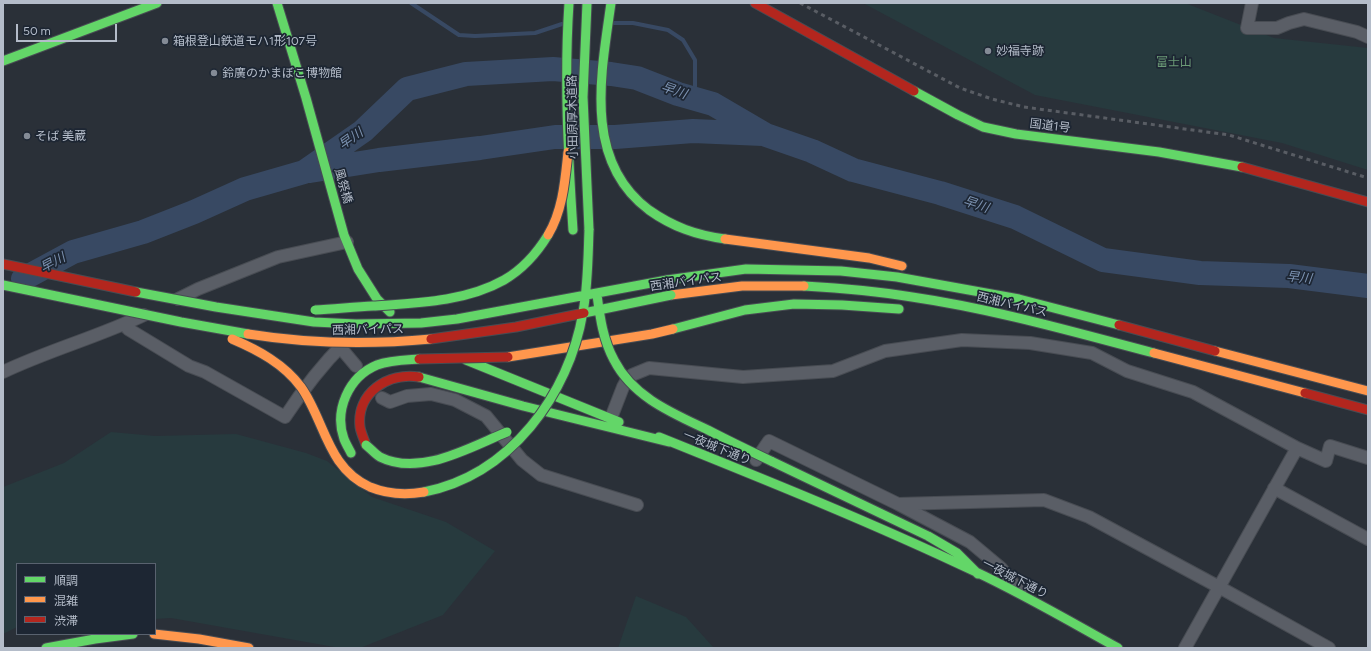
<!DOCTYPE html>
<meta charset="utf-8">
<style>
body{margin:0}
#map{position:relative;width:1371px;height:651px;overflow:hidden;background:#2a3038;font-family:Figtree,"Noto Sans JP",sans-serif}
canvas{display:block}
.frame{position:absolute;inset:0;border:4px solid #b4bcc9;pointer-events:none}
.legend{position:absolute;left:16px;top:563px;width:140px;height:72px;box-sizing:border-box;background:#1d2633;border:1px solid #59626f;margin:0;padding:5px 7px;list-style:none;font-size:12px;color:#b4bcc9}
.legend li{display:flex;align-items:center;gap:8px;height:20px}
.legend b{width:20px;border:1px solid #59626f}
.scale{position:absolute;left:16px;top:24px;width:101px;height:18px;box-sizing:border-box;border:2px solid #b4bcc9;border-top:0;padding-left:5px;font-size:12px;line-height:14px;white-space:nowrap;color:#b4bcc9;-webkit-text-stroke:3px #1d2633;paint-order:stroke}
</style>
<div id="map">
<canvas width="1371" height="651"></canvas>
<div class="frame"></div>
<ul class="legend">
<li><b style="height:5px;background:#63d668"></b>順調</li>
<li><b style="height:5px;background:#ff974d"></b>混雑</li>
<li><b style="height:5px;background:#b3261e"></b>渋滞</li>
</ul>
<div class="scale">50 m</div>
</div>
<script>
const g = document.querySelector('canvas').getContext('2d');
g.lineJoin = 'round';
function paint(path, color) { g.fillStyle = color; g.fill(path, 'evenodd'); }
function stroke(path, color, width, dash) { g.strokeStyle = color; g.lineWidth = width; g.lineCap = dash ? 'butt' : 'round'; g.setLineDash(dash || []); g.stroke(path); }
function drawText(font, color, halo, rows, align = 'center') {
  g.font = font + ' Figtree,"Noto Sans JP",sans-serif'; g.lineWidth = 3.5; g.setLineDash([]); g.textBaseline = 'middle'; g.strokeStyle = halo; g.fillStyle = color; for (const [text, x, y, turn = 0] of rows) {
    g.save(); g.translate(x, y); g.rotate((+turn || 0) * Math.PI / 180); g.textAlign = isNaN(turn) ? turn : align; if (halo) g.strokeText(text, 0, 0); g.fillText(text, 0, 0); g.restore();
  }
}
paint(new Path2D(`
 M863,3H1185L1274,38L1368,48V170L1282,143L1035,95Z
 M111,432L155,436L236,434L306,453L327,461L372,497L446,522L495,551L443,615L360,648H340L171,618L155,619V564H17V627L3,634V487L64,463Z
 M636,596L686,617L714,648H618Z`), '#273a3e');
stroke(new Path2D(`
 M411,3L459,35L475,36L535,33L562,24
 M614,23H633L668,30L683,40L695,60V99`), '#384963', 4);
stroke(new Path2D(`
 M310,171L379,160L480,148L555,137H615L693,131L763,134
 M23,279L73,252L143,232L194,212L245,189L304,172L363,131L407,89L466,74L553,69L611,74L637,78L678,94L713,104L766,135L812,151L853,170L940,193L1015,217L1103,260L1200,273L1289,276L1368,286`), '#384963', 24);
const street = new Path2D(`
 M1252,3L1247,28H1277L1289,23L1304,19L1357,32L1368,37
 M178,299L198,289L278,257L347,242
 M127,323L128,329L189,366L205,372L285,417C302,391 322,365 344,343
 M340,347L356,366
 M3,372C49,350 98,337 144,315
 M382,398L390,402L407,396L431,394L455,400L486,416L522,460L541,475L637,505
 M611,418L623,387L628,378L632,375L649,368L743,377L833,371L885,351L962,340L1030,343L1092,353L1127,371L1193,392L1297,448L1185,648
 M1297,448L1326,461L1330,446L1368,458
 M756,460L769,441L898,504L970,542L1001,568L1020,592
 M1274,488L1368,539
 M898,504L1044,500L1089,517L1219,587L1329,648`);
const fast = new Path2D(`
 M277,3L306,98L344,235L358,269L377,299L390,312
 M569,3C564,79 568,154 573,230
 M587,3L583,97L589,230
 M611,3C601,74 583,161 649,210C673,227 696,235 725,239
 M3,61L157,3
 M914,91L958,115L983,127L1016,134L1159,152L1242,167
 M667,280L746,269L841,271L897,277L1019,299L1119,325
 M804,286C840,288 876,291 912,297C994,309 1074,332 1154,353
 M673,329L745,310L794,304L842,305L899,309
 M466,360L619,422
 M419,377L523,406L669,442
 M659,437C766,480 873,523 976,572C1025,595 1071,622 1118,648
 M351,453C349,449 346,444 344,439C334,411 348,377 377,365C390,360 405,360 419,359
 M771,461L928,536L957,553L978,574
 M46,648L95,639L133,634`);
const slow = new Path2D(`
 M725,239L869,258L902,266
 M671,295L742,286H804
 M1215,351L1368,391
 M1154,353L1305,393
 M508,357L652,334L673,329
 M154,634L199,639L249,648`);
const jam = new Path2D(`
 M755,3L914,91
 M1242,167L1368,202
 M1119,325L1215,351
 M1305,393L1368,410
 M366,445C364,439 361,433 360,427C356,393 388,372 419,377`);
stroke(street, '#484c53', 14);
stroke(fast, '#484c53', 11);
stroke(slow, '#484c53', 11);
stroke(jam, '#484c53', 11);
stroke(street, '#5a5e66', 12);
stroke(fast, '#63d668', 9);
stroke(slow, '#ff974d', 9);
stroke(jam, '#b3261e', 9);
stroke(new Path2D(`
 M800,3L960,88L992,99L1024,107L1229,135L1368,178`), '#595d64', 3, [4, 4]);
const fastBridge = new Path2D(`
 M3,285L181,322L248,334
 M136,292L216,307L314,322L356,324L421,323L457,319L667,280
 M597,295C600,317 603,340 614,360C633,397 672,413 708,430C729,441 750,451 771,461
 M315,310C334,309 354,307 373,306C416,303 465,302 504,280C523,269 537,253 548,235
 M584,313L671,295
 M366,445C371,449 375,454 380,457C420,477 470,447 507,432
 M424,492C510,475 569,395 583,312C588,285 588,257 589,230`);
const slowBridge = new Path2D(`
 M548,235C563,210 565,180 568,152
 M248,334C310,344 368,345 431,339
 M232,339C258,350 284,364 301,387C325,421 327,468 370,487C387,494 406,495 424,492`);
const jamBridge = new Path2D(`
 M3,264L136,292
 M431,339L516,327L584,313
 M419,359L508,357`);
stroke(fastBridge, '#474c53', 11, []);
stroke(slowBridge, '#474c53', 11, []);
stroke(jamBridge, '#474c53', 11, []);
stroke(fastBridge, '#63d668', 9);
stroke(slowBridge, '#ff974d', 9);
stroke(jamBridge, '#b3261e', 9);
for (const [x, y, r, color] of [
 [165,41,4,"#848b96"],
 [988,51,4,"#848b96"],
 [214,73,4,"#848b96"],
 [27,136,4,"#848b96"]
]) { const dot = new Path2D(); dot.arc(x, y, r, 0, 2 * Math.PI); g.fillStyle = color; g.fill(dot); stroke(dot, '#1d2633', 1.5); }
drawText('12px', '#b4bcc9', '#1d2633', [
 ["箱根登山鉄道モハ1形107号",173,41],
 ["妙福寺跡",996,51],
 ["鈴廣のかまぼこ博物館",222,73],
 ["そば 美蔵",35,136]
], 'left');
drawText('12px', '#6b9a76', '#1d2633', [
 ["富士山",1174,62]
]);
drawText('12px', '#b4bcc9', '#1d2633', [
 ["小田原厚木道路",573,117,-91],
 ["国道1号",1050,126,7],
 ["風祭橋",343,186,74],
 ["西湘バイパス",686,282,-8],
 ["西湘バイパス",1012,305,13],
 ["西湘バイパス",368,330,-1],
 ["一夜城下通り",717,448,22],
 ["一夜城下通り",1015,579,27]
]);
drawText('italic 13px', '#7c92b1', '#1d2633', [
 ["早川",674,91,19],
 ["早川",351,139,-35],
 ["早川",976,205,18],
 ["早川",53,263,-28],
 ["早川",1299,278,6]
]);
</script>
